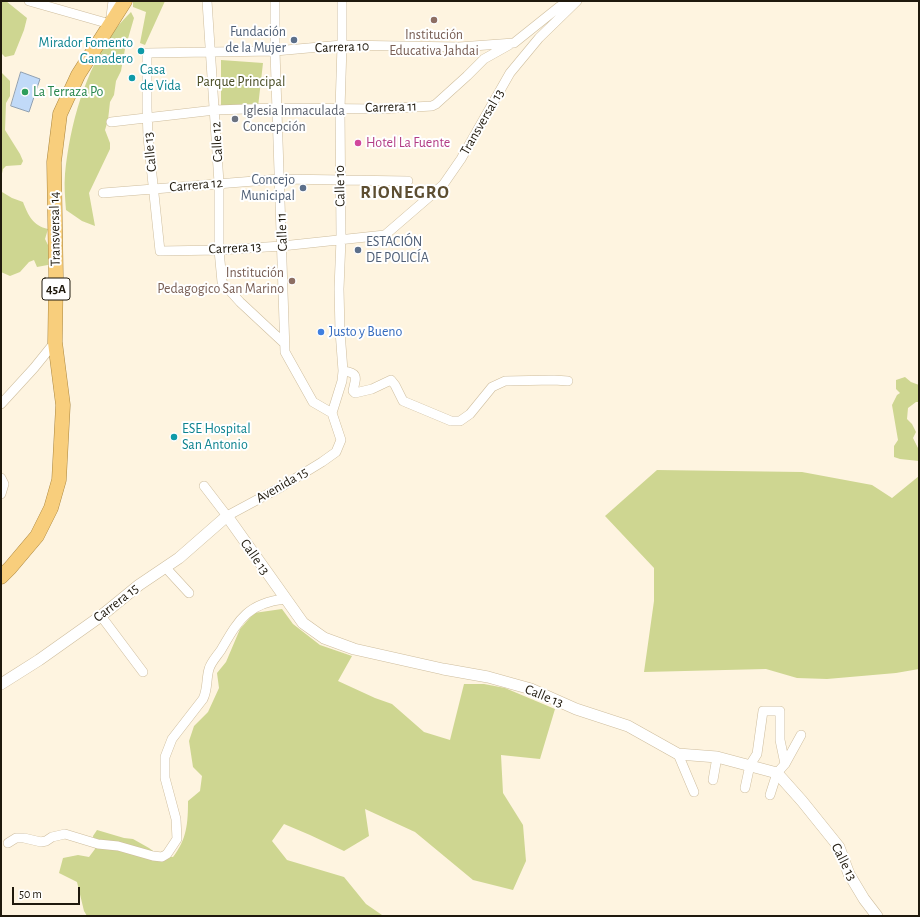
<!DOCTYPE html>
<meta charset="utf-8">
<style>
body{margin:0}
#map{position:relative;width:920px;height:917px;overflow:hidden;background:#fef4e0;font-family:"Alegreya Sans",sans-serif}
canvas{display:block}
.frame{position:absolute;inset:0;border:2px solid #1f190d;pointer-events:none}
.scale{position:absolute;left:12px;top:887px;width:68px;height:18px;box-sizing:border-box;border:2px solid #1f190d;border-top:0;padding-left:5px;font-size:12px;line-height:14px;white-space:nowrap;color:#1f190d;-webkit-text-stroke:3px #fff;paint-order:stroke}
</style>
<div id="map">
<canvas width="920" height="917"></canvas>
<div class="frame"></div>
<div class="scale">50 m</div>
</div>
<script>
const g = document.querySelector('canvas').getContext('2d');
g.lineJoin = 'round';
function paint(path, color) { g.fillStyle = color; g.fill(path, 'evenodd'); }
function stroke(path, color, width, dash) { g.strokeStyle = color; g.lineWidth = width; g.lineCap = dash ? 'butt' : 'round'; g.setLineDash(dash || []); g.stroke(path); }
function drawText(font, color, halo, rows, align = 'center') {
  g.font = font + ' "Alegreya Sans",sans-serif'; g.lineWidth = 4; g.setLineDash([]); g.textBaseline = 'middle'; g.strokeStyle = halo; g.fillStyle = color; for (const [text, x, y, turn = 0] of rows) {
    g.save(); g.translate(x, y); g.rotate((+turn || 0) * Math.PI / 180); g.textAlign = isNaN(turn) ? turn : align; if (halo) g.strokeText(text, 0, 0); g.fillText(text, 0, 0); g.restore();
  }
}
paint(new Path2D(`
 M1,1H6L27,18L24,30L14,55L5,57L1,53Z
 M133,1H165L145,45L140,43L146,12L133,7Z
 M131,12L134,18L125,49L121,71L116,81L114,95L110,102L108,120L105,130L110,143V149L89,193L95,226L82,221L66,210C65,198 64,186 65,174C70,124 85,71 114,31C119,24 125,18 131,12Z
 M221,60L263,63L258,107L221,111Z
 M1,72L10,81V96L6,103L5,130L20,154L23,161L21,165L6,166L3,169L1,178Z
 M1,187L2,192L12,198L23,202C28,215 33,226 48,229L45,239L51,251L53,264L37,267L34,260L29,262L20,272L10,276L1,272Z
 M905,377L911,382L919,385V402H916L908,408L907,419L912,424L916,432L913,438L919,450V461L900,459L894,457V446L898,440L892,405L897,395L900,393L896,389V380Z
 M657,470L802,472L872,485L892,498L919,476V669L896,673L827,679L797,678L766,669L644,672L654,601V568L605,516Z
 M282,609L293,624L320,645L352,656L338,681L375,698L392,704L424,732L450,740L464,684H484L505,688L555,709L540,759L501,755L503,793L523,825L526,861L513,890L473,880L415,832L365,809L369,836L344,851L310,835L284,824L272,841L287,860L344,877L366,904L382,915L380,916H87L84,911L77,882L59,873L63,858L78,855L89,857L95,849L93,836L97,830L124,838L133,839L149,848L160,856L173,857C187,839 188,823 188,801L200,791L202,776L193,767L189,741L194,726L208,712L219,688L217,673L226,662L240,629L254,613Z`), '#ced691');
const water = new Path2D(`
 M21,72L40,79L29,112L11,106Z`);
paint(water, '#c1daf8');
stroke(water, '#90a0b2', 1);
const minor = new Path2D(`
 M29,1L110,24L113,1
 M207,1L219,183V250L222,282L240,302L284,343
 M275,1V51L285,352L313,402L332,413
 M570,1L559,7L514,43L459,47L342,45L275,51L147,53V108L148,137L160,251L219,250L282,246L385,235L443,185L461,159L510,73L539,38L577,1
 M111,122L215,110L277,108L380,109L432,106L436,104L467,76L484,59L509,45
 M103,193L280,179L408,181
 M343,371C359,373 356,377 353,391L355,393L372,389L391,380L395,385L403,401L451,421H460L470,414L492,387L505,381L554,380L568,381
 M1,404L34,368L55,342
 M332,413L342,381L343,371L340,331L339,289L341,239L340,109L342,45V1
 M1,478L4,484L1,494
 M204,486L227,516L281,487L322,462L336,452L341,440L332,413
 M166,568L189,593
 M101,616L143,672
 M678,754L694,792
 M713,780L717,757
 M745,788L750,765L757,754L763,711H780V740L785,764
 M770,795L777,773L785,764L801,735
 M8,843L16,838H24L41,842L46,841L52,837L65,834L98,844L118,846L153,856L162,857L167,854L177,839L176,819L165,778V757L172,739L203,699C208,689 206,679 209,669C211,662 217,656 221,650C238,621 247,603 285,599`);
const tertiary = new Path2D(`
 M1,684L39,660L101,616L139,585L179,558L227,516L303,623L324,638L354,649L443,669L488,677L531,689L576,709L628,726L678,754L717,757L777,773L802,801L839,847L849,874L864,899L877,916`);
const trunk = new Path2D(`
 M1,577L10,568L37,536L51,508L59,480L63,405L55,342L56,276L54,162L60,114L78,75L125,1`);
stroke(minor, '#cebd9d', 10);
stroke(tertiary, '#cebd9d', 12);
stroke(trunk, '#ab8740', 15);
stroke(minor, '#fff', 9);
stroke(tertiary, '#fff', 11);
stroke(trunk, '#f8ce7c', 14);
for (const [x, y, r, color] of [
 [434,20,4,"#8d6e63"],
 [294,40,4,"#5c6f8a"],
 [141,51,4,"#0f9aa8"],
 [132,78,4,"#0f9aa8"],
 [25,92,4,"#2e9e5b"],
 [235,119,4,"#6b7280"],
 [358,143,4,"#d1479c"],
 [303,188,4,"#5c6f8a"],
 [358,250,4,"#5c6f8a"],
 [292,281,4,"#8d6e63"],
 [321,332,4,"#3f7fe0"],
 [174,437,4,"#0f9aa8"]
]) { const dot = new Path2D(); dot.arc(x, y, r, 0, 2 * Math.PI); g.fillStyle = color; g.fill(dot); stroke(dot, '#fff', 1.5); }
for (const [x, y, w] of [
 [56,289,28]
]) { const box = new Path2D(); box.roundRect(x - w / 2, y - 11, w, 22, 3); g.fillStyle = '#fff'; g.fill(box); stroke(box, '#1f190d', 1); }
drawText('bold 13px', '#1f190d', null, [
 ["45A",56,289]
]);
drawText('14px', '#4e5e75', '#fff', [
 ["Fundación",286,32],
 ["de la Mujer",286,48],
 ["Concejo",295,180],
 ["Municipal",295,196],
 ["ESTACIÓN",366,242,"left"],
 ["DE POLICÍA",366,258,"left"]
], 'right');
drawText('14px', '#785e54', '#fff', [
 ["Institución",434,35],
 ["Educativa Jahdai",434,51],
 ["Institución",284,273,"right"],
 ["Pedagogico San Marino",284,289,"right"]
]);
drawText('14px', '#0d838f', '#fff', [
 ["Mirador Fomento",133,43,"right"],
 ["Ganadero",133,59,"right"],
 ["Casa",140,70],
 ["de Vida",140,86],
 ["ESE Hospital",182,429],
 ["San Antonio",182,445]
], 'left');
drawText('14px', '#1f190d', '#fff', [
 ["Carrera 10",342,47,-2],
 ["Carrera 11",391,107,-2],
 ["Transversal 13",482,122,-60],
 ["Calle 12",217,142,-93],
 ["Calle 13",150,152,-96],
 ["Carrera 12",196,185,-5],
 ["Calle 10",340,186,-91],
 ["Transversal 14",55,229,-91],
 ["Calle 11",282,232,-92],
 ["Carrera 13",235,248,-3],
 ["Avenida 15",282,485,-30],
 ["Calle 13",255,557,55],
 ["Carrera 15",116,603,-38],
 ["Calle 13",544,696,22],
 ["Calle 13",844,862,63]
]);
drawText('14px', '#484c23', '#fff', [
 ["Parque Principal",241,82]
]);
drawText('14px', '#27864d', '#fff', [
 ["La Terraza Po",33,92]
], 'left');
drawText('14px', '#5b616d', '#fff', [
 ["Iglesia Inmaculada",243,111],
 ["Concepción",243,127]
], 'left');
drawText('14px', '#b23c85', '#fff', [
 ["Hotel La Fuente",366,143]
], 'left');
drawText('14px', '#366cbe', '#fff', [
 ["Justo y Bueno",329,332]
], 'left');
g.letterSpacing = '1px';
drawText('bold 18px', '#5d4e31', '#fff', [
 ["RIONEGRO",405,193]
]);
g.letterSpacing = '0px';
</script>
